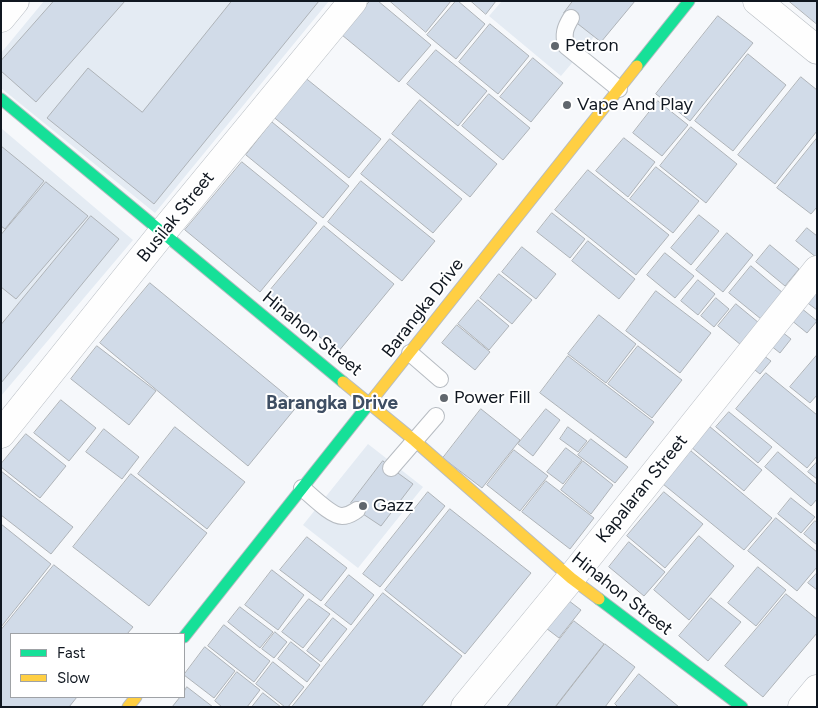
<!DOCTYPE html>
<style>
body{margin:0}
#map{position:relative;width:818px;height:708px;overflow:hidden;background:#f6f8fb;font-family:Figtree,sans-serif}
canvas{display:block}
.frame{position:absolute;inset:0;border:2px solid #101720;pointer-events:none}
.legend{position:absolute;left:10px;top:633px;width:175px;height:65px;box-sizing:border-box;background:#fff;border:1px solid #9fa2a6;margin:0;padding:6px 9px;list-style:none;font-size:15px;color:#101720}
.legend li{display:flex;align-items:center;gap:10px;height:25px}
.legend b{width:25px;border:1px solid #9fa2a6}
</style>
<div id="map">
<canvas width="818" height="708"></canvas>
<div class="frame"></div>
<ul class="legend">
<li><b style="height:6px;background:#16e098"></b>Fast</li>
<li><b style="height:6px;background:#ffcf43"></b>Slow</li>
</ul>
</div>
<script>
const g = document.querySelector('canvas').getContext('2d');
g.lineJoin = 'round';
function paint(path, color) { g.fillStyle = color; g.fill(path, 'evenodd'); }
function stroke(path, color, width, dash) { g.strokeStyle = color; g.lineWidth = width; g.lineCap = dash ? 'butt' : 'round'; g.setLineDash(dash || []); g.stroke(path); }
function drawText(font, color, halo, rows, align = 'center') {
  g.font = font + ' Figtree,sans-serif'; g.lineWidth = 4; g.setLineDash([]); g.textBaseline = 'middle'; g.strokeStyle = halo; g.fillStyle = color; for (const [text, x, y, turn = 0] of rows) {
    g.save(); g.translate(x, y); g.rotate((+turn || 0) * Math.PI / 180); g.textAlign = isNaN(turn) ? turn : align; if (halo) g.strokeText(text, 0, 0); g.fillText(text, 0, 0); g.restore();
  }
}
paint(new Path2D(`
 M44,1H329L155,213L1,88V53Z
 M502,1H624L561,76L489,16Z
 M1,128L133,240L1,396Z
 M368,444L423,487L358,568L303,525Z`), '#e4ebf3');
const building = new Path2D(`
 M54,1H125L36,102L1,71V61Z
 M232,1H319L154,204L47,118L88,68L142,112Z
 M370,1H378L431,45L399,82L342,35Z
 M390,1H451L426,32Z
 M456,1H458L485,24L456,59L427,35Z
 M471,1H496L486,14Z
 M573,1H635L601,42L564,13Z
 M789,1H817V24Z
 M718,16L753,43L690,121L656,94Z
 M490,24L529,56L498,94L459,62Z
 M436,50L487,91L458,126L407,84Z
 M748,54L786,85L733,151L695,121Z
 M533,58L563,83L531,122L500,97Z
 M303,76L381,139L349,178L271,115Z
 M801,77L817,90V131L775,184L738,155Z
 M489,94L530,128L503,160L462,126Z
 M420,100L497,164L470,197L392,134Z
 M658,101L688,125L662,156L633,133Z
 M272,122L349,186L323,218L246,155Z
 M691,127L737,164L706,203L660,166Z
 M624,138L655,162L628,197L596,171Z
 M817,138V207L811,214L777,188Z
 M390,139L462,199L433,233L361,174Z
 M1,146L44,181L5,229L1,226Z
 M242,162L317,223L260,292L185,230Z
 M656,167L699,201L673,233L630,199Z
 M588,170L669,235L636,275L555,210Z
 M361,181L435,241L402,281L328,222Z
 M46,182L88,216L16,299L1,287V235Z
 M552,213L585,239L570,258L537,232Z
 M699,215L719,231L691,265L671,248Z
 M91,216L119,239L1,383V325Z
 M324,226L394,284L338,352L267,294Z
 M807,228L817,236V258L796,241Z
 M727,233L753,255L723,292L696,270Z
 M588,241L635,279L619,299L572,261Z
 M770,245L799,269L785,286L756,262Z
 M522,247L556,274L536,299L502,272Z
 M665,253L694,276L675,298L647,275Z
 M751,266L783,293L761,319L729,293Z
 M499,274L532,300L512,324L480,298Z
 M817,279V310L801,298Z
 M698,280L715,294L698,315L681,301Z
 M150,283L298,405L248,466L100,343Z
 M656,291L711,333L680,373L626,331Z
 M716,298L729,309L714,327L701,316Z
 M478,300L509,326L489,350L458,324Z
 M795,303L817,321L807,333L785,315Z
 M736,304L759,323L741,345L718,326Z
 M599,315L636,344L606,383L568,354Z
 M457,325L490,352L475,370L442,343Z
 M777,328L791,339L780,353L765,341Z
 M97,346L156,391L129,425L71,379Z
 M638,346L682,380L652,418L608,384Z
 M756,350L771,361L760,374L746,363Z
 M817,355V395L810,403L790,387Z
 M568,356L654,422L626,458L540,393Z
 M766,373L817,415V456L807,468L736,409Z
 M61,400L96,428L69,461L34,433Z
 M481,409L520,440L482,488L443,458Z
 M546,409L560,420L533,456L518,444Z
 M729,412L772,447L758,463L716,427Z
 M709,426L762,470L744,491L691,447Z
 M175,427L245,482L207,529L138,474Z
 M568,427L587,441L578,452L560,439Z
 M104,429L139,457L122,479L86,452Z
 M26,434L66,466L40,498L1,467V464Z
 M591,439L628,467L615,483L578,455Z
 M566,448L582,460L563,484L547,472Z
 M514,450L548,476L520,511L487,485Z
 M691,451L772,518L744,550L663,484Z
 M778,452L817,485V499L811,506L765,467Z
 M383,461L391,468L413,484L381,526L357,510L351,503Z
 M583,461L613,485L591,514L561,490Z
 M817,462V479L808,472Z
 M1,471L73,527L51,554L1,515Z
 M131,474L207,533L149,606L73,547Z
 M546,481L594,518L570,549L522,512Z
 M428,492L445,506L380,587L363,574Z
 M664,492L703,524L665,568L627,536Z
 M791,498L815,517L801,533L778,514Z
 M450,509L531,573L465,654L385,590Z
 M776,518L817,552V567L797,591L748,551Z
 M815,521L817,522V545L804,534Z
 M1,524L51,564L1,627Z
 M699,536L734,566L689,620L654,590Z
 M307,537L347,568L321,601L280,570Z
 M629,542L665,572L644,596L609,567Z
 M54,565L133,627L127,634H11V697H77L69,707H1V630Z
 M758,567L786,590L756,626L728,603Z
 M272,570L304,595L278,630L245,605Z
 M817,573V590L808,583Z
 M349,575L374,595L351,625L325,605Z
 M383,593L462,656L421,707H292Z
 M560,594L581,610L559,638L538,622Z
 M786,594L817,619V633L763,697L725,666Z
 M711,598L741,622L708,661L679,636Z
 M309,599L330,614L303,648L282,632Z
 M240,607L273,632L260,648L228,622Z
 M333,618L347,629L321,662L307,651Z
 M574,621L604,644L555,707H507Z
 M224,625L270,661L254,682L208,646Z
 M275,632L287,642L274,658L262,649Z
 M291,642L320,665L307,682L278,659Z
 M605,644L635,667L605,707H556Z
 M205,647L235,671L214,698L184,675Z
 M273,662L304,687L288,707H285L256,684Z
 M237,672L260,690L247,707H222L215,701Z
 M639,674L679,707H618L615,704Z
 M187,687L213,707H172L180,697H184V692Z
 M263,693L281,707H252Z`);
paint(building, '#d1dbe8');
stroke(building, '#aeb3b8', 1);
const lane = new Path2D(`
 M571,18C565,28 563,34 566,46L619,89
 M410,353L440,379
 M391,468L436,416
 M302,488C311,495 331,516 342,516C349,516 352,513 357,510`);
const street = new Path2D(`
 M757,1L817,50
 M1,18L15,1
 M1,434L162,233L353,1
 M465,707L571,578L817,270
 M802,707L817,689`);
const fast = new Path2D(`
 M637,66L689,1
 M1,99L343,382
 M599,599L742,707
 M184,637L372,400`);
const slow = new Path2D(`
 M343,382L415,441L571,578L599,599
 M372,400L637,66
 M128,707L136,697`);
stroke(lane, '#b7bcc2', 18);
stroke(street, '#b7bcc2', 29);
stroke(fast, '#b7bcc2', 13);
stroke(slow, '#b7bcc2', 13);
stroke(lane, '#fefefe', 16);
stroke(street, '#fefefe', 28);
stroke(fast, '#16e098', 11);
stroke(slow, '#ffcf43', 11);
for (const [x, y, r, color] of [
 [555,46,5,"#60666d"],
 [567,105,5,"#60666d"],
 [444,398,5,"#60666d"],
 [363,506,5,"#60666d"]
]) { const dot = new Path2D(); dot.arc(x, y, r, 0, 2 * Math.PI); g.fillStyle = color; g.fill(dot); stroke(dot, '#fff', 2); }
drawText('18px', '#101720', '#fff', [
 ["Petron",565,46],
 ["Vape And Play",577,105],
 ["Power Fill",454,398],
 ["Gazz",373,506]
], 'left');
drawText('18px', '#101720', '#fff', [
 ["Busilak Street",176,217,-51],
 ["Barangka Drive",423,308,-52],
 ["Hinahon Street",312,334,39],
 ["Kapalaran Street",642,489,-51],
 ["Hinahon Street",622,594,38]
]);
drawText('bold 19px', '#3e4e63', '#fff', [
 ["Barangka Drive",332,403]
]);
</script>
